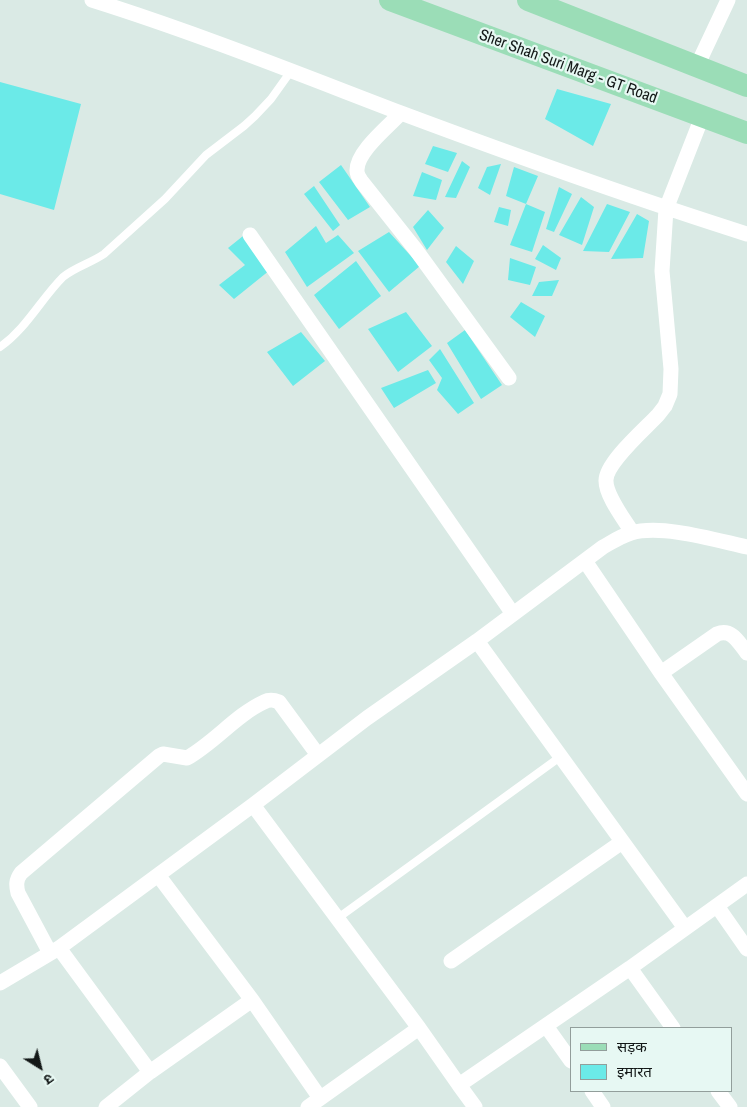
<!DOCTYPE html>
<meta charset="utf-8">
<style>
body{margin:0}
#map{position:relative;width:747px;height:1107px;overflow:hidden;background:#daeae5;font-family:"Archivo Narrow","Noto Sans Devanagari",sans-serif}
canvas{display:block}
.legend{position:absolute;left:570px;top:1027px;width:162px;height:65px;box-sizing:border-box;background:#e7f8f3;border:1px solid #929e9b;margin:0;padding:6px 9px;list-style:none;font-size:15px;color:#131817}
.legend li{display:flex;align-items:center;gap:10px;height:25px}
.legend b{width:25px;border:1px solid #929e9b}
.north{position:absolute;left:15px;top:1042px;width:50px;height:50px;-webkit-text-stroke:4px #e7f8f3;paint-order:stroke;rotate:144deg;font-size:14px;font-weight:700;line-height:20px;text-align:center;color:#131817}
.north::after{content:'';display:block;margin:auto;width:18px;height:22px;background:#131817;clip-path:polygon(50% 0,100% 100%,50% 72%,0 100%)}
</style>
<div id="map">
<canvas width="747" height="1107"></canvas>
<ul class="legend">
<li><b style="height:6px;background:#9bddb7"></b>सड़क</li>
<li><b style="height:14px;background:#6beae8"></b>इमारत</li>
</ul>
<div class="north">उ</div>
</div>
<script>
const g = document.querySelector('canvas').getContext('2d');
g.lineJoin = 'round';
function paint(path, color) { g.fillStyle = color; g.fill(path, 'evenodd'); }
function stroke(path, color, width, dash) { g.strokeStyle = color; g.lineWidth = width; g.lineCap = dash ? 'butt' : 'round'; g.setLineDash(dash || []); g.stroke(path); }
function drawText(font, color, halo, rows, align = 'center') {
  g.font = font + ' "Archivo Narrow",sans-serif'; g.lineWidth = 4.5; g.setLineDash([]); g.textBaseline = 'middle'; g.strokeStyle = halo; g.fillStyle = color; for (const [text, x, y, turn = 0] of rows) {
    g.save(); g.translate(x, y); g.rotate((+turn || 0) * Math.PI / 180); g.textAlign = isNaN(turn) ? turn : align; if (halo) g.strokeText(text, 0, 0); g.fillText(text, 0, 0); g.restore();
  }
}
paint(new Path2D(`
 M0,82L81,104L54,210L0,194Z
 M557,89L611,104L593,146L545,119Z
 M433,146L457,153L448,172L425,164Z
 M462,161L470,167L456,198L445,197Z
 M501,164L490,195L478,188L487,167Z
 M341,165L370,207L348,220L319,182Z
 M514,167L538,176L526,204L506,196Z
 M422,172L442,180L436,200L413,196Z
 M314,186L340,225L333,231L304,194Z
 M559,187L572,194L554,232L546,229Z
 M581,197L594,207L582,245L559,235Z
 M526,204L545,212L532,252L510,245Z
 M607,204L630,212L609,252L583,251Z
 M499,207L511,210L508,226L494,222Z
 M428,210L444,228L427,250L413,227Z
 M637,214L649,221L643,258L611,259Z
 M316,226L326,243L338,235L354,253L307,287L285,252Z
 M389,232L420,266L389,292L358,251Z
 M243,236L270,270L234,299L219,285L245,265L228,248Z
 M543,245L561,258L556,270L535,259Z
 M456,246L474,261L463,284L446,262Z
 M510,258L536,267L530,285L508,280Z
 M356,261L381,296L339,329L314,295Z
 M559,280L552,296H532L539,282Z
 M521,302L545,316L535,337L510,317Z
 M406,312L432,346L398,372L368,329Z
 M465,330L502,385L481,399L447,343Z
 M301,332L325,361L293,386L267,352Z
 M440,349L474,403L458,414L437,390L442,378L429,360Z
 M428,370L436,383L394,408L381,388Z`), '#6beae8');
stroke(new Path2D(`
 M0,347C26,329 41,299 63,277C75,267 91,263 104,254L165,199L206,155L244,126L255,116L271,99L291,71
 M338,918L560,757`), '#fff', 8);
stroke(new Path2D(`
 M92,0C197,33 299,74 401,113C516,156 630,197 747,234
 M697,66L728,0
 M401,113C389,126 356,152 357,171C357,175 360,179 362,182L416,250L509,378
 M250,235L513,614
 M632,532C624,519 606,496 606,481C605,463 646,428 658,415L665,406L670,394L671,369L662,271L666,209L702,117
 M585,561L661,673L747,794
 M477,641L685,928
 M661,673L717,634C732,628 739,643 747,653
 M253,805L419,1028L459,1085L630,968L747,884
 M158,875L252,1000L320,1098
 M717,906L747,949
 M59,948L150,1072
 M50,953L18,893C16,885 16,880 21,873L159,756L163,754L187,758C215,742 236,715 264,702C270,699 274,700 279,702L318,755
 M451,961L622,842
 M630,968L673,1028
 M0,983L59,948L253,805L367,718L477,641L603,547C612,542 621,536 631,533C662,524 715,540 747,547
 M546,1026L571,1061
 M0,1066L30,1107
 M459,1085L475,1107
 M592,1091L603,1107
 M718,1091L730,1107
 M106,1107L150,1072L252,1000
 M308,1107L419,1028`), '#fff', 15);
stroke(new Path2D(`
 M390,0L747,133
 M528,0L747,86`), '#9bddb7', 22);
drawText('16px', '#131817', '#e7f8f3', [
 ["Sher Shah Suri Marg - GT Road",568,67,20]
]);
</script>
